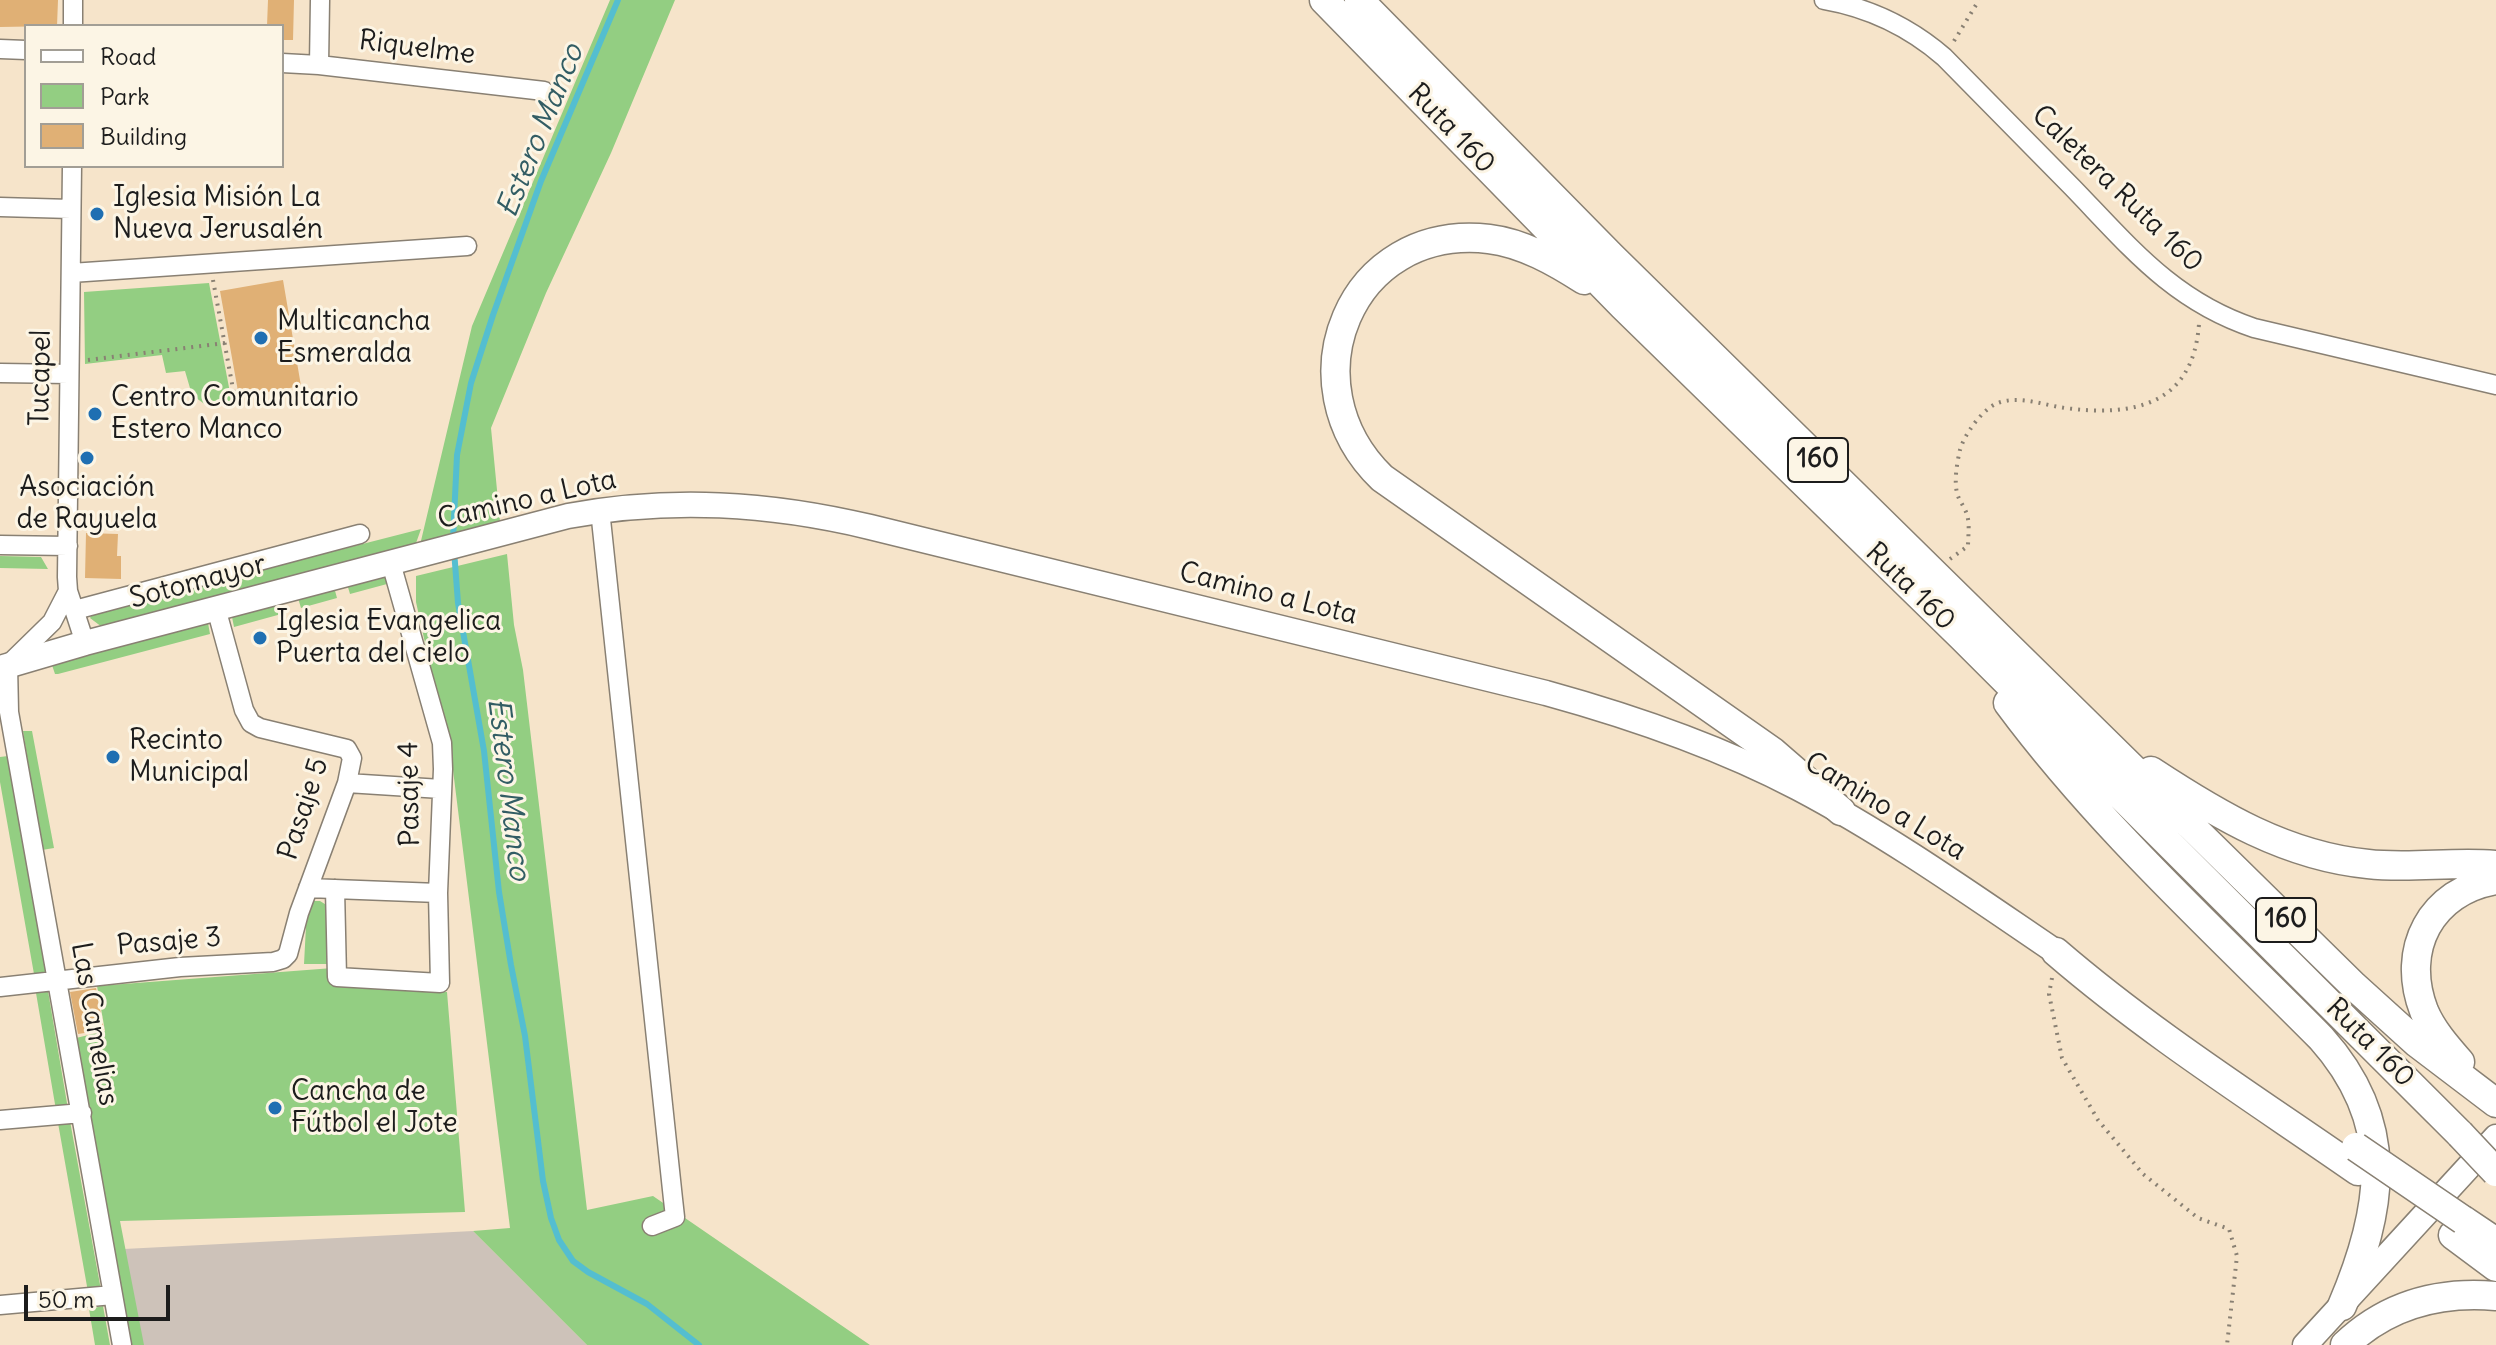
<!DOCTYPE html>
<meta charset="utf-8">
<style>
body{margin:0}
#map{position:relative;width:2496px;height:1345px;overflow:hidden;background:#f6e4ca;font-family:Delius,sans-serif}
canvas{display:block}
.legend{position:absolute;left:24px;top:24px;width:260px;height:144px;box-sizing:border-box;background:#fcf5e5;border:2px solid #a29e95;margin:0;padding:10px 14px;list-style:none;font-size:24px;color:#1c1c1c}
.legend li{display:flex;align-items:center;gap:16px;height:40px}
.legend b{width:40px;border:2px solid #a29e95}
.scale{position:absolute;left:24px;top:1285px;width:146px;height:36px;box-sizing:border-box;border:4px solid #1c1c1c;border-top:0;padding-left:10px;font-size:24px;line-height:28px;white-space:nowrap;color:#1c1c1c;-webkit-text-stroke:6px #fcf5e5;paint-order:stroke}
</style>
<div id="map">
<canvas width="2496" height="1345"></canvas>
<ul class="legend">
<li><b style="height:10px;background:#fff"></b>Road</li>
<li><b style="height:22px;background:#93ce82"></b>Park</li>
<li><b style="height:22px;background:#e0b075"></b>Building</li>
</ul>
<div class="scale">50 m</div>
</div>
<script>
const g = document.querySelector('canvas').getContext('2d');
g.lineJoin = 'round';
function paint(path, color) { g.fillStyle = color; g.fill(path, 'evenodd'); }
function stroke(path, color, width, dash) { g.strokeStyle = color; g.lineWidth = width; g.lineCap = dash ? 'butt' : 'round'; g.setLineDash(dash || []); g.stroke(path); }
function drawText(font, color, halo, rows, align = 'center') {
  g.font = font + ' Delius,sans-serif'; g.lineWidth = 6; g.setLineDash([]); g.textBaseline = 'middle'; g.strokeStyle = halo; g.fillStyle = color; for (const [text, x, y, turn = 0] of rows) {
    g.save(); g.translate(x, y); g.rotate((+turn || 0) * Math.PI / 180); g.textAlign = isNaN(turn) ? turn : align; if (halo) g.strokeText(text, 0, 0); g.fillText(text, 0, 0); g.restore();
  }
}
paint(new Path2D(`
 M473,1231L587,1345H143L124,1249Z`), '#cdc2b9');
paint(new Path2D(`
 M610,0H675L611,153L546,293L491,428L500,521L420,545L472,326Z
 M209,283L232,403L210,408L192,395L185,371L166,373L162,355L85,364L84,292Z
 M421,529L415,546L102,627L90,618L93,613Z
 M507,554L514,625L523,670L587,1210L653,1196L870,1345H587L473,1231L510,1228L453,770L416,602V576Z
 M0,556L41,557L48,569L0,568Z
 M384,574L387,584L350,594L347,584Z
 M334,587L337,598L301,608L298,598Z
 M282,603L285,613L234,627L232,617Z
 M208,623L210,634L58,674H55L52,665Z
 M23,731H32L54,848L42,850Z
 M8,756L49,972L34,974L0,782V757Z
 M314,901H320L328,906V964H304L307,907Z
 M333,968L334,981L447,992L465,1212L120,1221L144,1345H131L76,1038L105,1031L97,986Z
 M48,991L68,1109L56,1110L36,993Z
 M70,1121L101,1290L88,1292L58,1123Z
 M103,1306L110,1345H95L89,1309Z`), '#93ce82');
stroke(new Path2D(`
 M453,539L457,455L471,383L493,315L541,181L618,0
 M454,550L458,603L484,751L499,892L511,965L525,1036L543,1181L551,1218L559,1240L573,1261L588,1272L647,1304L699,1345`), '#54bed0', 6);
paint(new Path2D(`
 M0,0H58L57,26L0,27Z
 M268,0H294L293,40H282V26H267Z
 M283,280L301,386L239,397L220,291Z
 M86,533L118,534L117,556H121V579L85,578Z
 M96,988L104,1030L78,1034L70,992Z`), '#e0b075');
const minor = new Path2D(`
 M73,0V26
 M1824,0C1870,8 1908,26 1944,57C1987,101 2030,144 2073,188C2130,247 2173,301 2254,328L2496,385
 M0,49L26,50
 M282,63L319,65L544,91
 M319,65L320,0
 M72,166L67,577L68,591L85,643
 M0,207L71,209
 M71,273L467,246
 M0,373L69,374
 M600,510L673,1199L675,1217L652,1226
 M0,545L68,546
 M68,591L52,622L8,665L9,712L122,1345
 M75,610L360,534
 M347,783L441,789
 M308,888L438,893
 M335,889L337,977L440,983L438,893L443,769L442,743L391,563
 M0,987L180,967L273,962L283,959L288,954L299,913L347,783L352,758L347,749L260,728L251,723L244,710L216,608
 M0,1120L82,1113
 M0,1305L113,1295`);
const major = new Path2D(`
 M0,668L85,643L568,516C671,497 769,503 870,527L1546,693C1633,717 1718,746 1798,788C1889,836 1972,895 2056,952
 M2305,1345L2496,1137`);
const highway = new Path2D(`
 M1324,0L1623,306L1962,637L2460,1134
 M1359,0L1611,256L2354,986L2417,1043L2496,1103
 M1584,280C1556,262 1523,243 1489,239C1349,223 1285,384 1382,478L1773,752L1841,811
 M2008,703C2099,826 2214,930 2321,1038C2397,1123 2384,1208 2342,1306
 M2151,771C2218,815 2286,856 2368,864C2410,869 2453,861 2496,865
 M2056,952C2150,1033 2256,1100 2358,1171
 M2460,1062C2446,1046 2432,1030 2424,1011C2400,949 2431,891 2496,880
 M2463,1220L2496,1242
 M2453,1235L2496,1267
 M2345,1345C2387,1305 2439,1291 2496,1296`);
stroke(minor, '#898073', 21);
stroke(major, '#898073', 27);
stroke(highway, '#898073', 31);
stroke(new Path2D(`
 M1954,41L1979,0
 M213,280L235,400
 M88,360L225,343
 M1950,559L1968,546C1968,537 1970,524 1967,515C1965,507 1959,501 1957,493C1954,480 1957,463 1960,450C1964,435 1983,408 1998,403C2019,395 2043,405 2065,408C2134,417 2193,405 2199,324
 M2052,978L2049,994L2062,1058L2098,1120L2143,1174L2198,1218L2229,1229L2237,1256L2227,1345`), '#898073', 4, [2, 6]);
stroke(minor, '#fff', 18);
stroke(major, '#fff', 24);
stroke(highway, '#fff', 28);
const highwayBridge = new Path2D(`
 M2460,1134L2496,1172
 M2356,1147L2463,1220`);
stroke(highwayBridge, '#898073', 31, []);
stroke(highwayBridge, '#fff', 28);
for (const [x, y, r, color] of [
 [97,214,8,"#1f6fb2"],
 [261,338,8,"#1f6fb2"],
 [95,414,8,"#1f6fb2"],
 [87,458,8,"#1f6fb2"],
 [260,638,8,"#1f6fb2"],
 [113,757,8,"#1f6fb2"],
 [275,1108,8,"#1f6fb2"]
]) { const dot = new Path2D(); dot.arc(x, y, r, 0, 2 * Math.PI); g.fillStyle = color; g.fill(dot); stroke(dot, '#fcf5e5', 3); }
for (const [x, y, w] of [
 [1818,460,60],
 [2286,920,60]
]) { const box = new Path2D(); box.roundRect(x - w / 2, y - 22, w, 44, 6); g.fillStyle = '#fcf5e5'; g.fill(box); stroke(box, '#1c1c1c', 2); }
drawText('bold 26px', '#1c1c1c', null, [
 ["160",1818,460],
 ["160",2286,920]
]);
drawText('28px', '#1c1c1c', '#fcf5e5', [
 ["Riquelme",417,48,7],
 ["Ruta 160",1451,129,46],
 ["Caletera Ruta 160",2117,189,44],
 ["Tucapel",41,378,-89],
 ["Camino a Lota",527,500,-13],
 ["Sotomayor",198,582,-15],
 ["Ruta 160",1910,587,44],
 ["Camino a Lota",1268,594,14],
 ["Pasaje 4",410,794,-91],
 ["Camino a Lota",1885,807,31],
 ["Pasaje 5",304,809,-72],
 ["Pasaje 3",169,942,-5],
 ["Las Camelias",94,1024,80],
 ["Ruta 160",2370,1043,45]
]);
drawText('28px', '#1c1c1c', '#fcf5e5', [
 ["Iglesia Misión La",113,198],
 ["Nueva Jerusalén",113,230],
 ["Multicancha",277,322],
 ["Esmeralda",277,354],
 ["Centro Comunitario",111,398],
 ["Estero Manco",111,430],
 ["Asociación",87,488,"center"],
 ["de Rayuela",87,520,"center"],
 ["Iglesia Evangelica",276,622],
 ["Puerta del cielo",276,654],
 ["Recinto",129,741],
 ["Municipal",129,773],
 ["Cancha de",291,1092],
 ["Fútbol el Jote",291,1124]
], 'left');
drawText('italic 30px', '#325d64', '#fcf5e5', [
 ["Estero Manco",541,131,-68],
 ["Estero Manco",508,789,83]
]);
</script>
